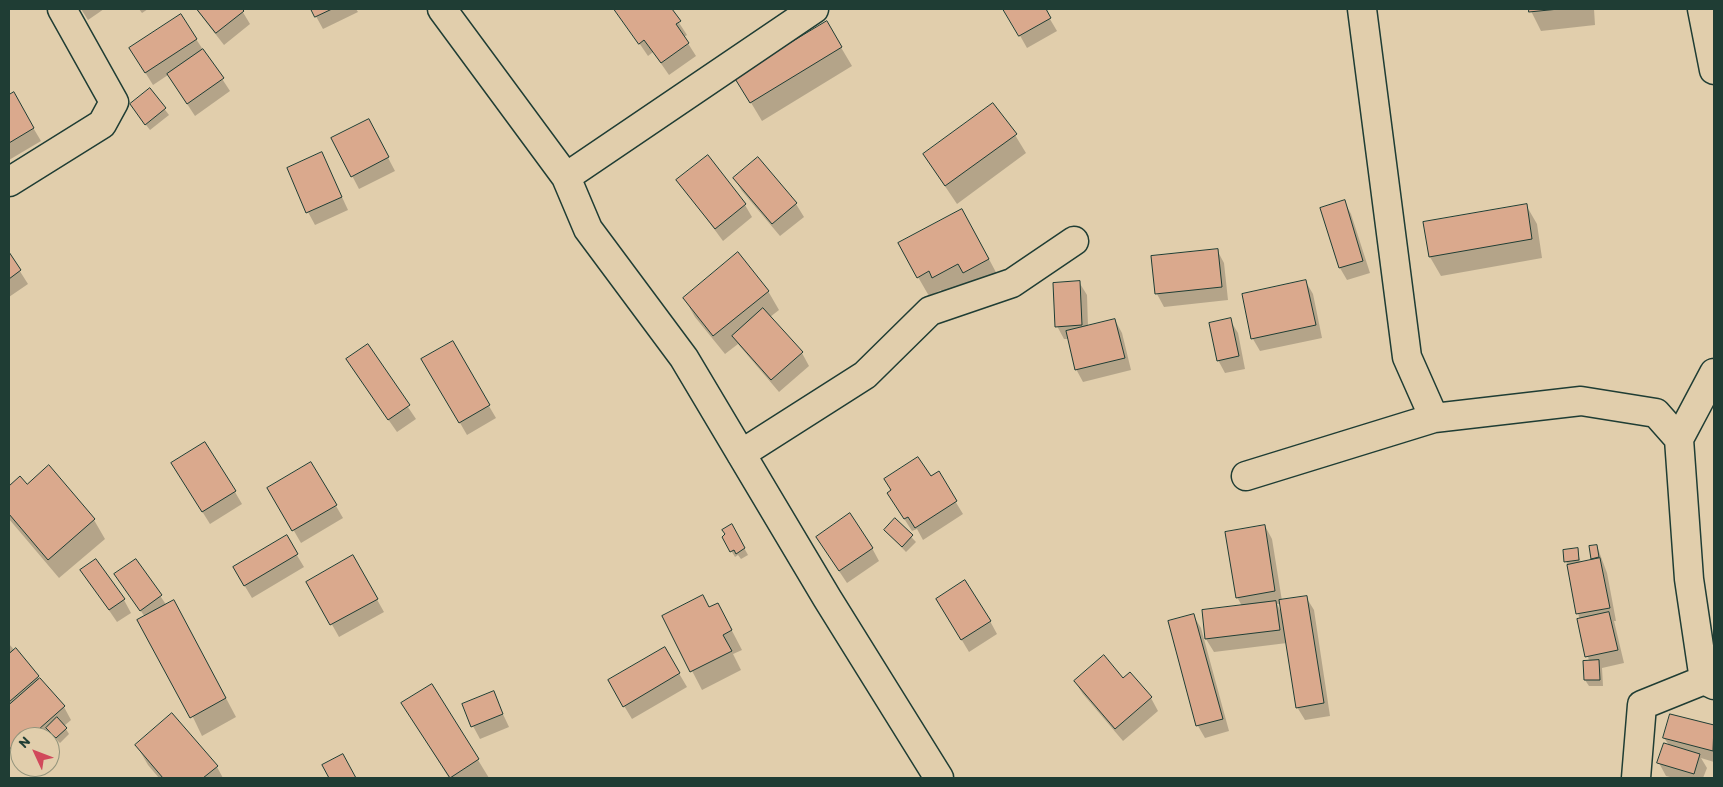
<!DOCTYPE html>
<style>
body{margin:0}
#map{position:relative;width:1723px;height:787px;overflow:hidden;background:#e1ceac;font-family:Itim,sans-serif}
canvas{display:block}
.frame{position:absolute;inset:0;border:10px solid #1f3d34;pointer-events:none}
.north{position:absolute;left:10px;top:727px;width:50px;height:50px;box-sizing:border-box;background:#e1ceac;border:1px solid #93947c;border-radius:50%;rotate:313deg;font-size:14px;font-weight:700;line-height:20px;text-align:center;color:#1f3d34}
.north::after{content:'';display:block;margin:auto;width:18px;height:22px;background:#d1495b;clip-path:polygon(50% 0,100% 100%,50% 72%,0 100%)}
</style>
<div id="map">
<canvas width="1723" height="787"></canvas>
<div class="frame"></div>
<div class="north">N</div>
</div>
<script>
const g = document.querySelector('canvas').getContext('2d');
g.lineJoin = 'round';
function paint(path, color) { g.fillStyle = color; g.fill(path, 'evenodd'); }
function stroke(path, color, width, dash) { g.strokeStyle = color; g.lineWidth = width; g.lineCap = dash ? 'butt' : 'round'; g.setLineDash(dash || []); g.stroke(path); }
paint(new Path2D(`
 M81,9H104L88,20Z
 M139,9H148L142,13Z
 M196,9H241L250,24L224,45Z
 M312,9H356L358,12L323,29Z
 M616,9H670L687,35L684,37L696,56L669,75L653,52L648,56Z
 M1005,9H1044L1057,31L1027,48Z
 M1530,9H1594L1595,25L1541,31Z
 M181,16L230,91L195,116L168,75L153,85L138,61Z
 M826,22L852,66L762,121L747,96Z
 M150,90L169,115L150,130L135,111Z
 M13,94L41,141L9,160V96Z
 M375,133L395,171L359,189L333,139Z
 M1015,135L1026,153L957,204L924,155Z
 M322,154L348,210L315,225L308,212Z
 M758,159L796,204L804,217L780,236L742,191L735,179Z
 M678,180L745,205L752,217L723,241Z
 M1344,201L1351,214L1370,273L1347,280L1340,268Z
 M1526,205L1537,224L1542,258L1441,276L1430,257L1424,223Z
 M973,229L999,278L974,291L969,283L944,296L941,290L929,296L918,277Z
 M1217,250L1224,263L1228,300L1164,307L1157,294Z
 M9,254L28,284L9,297Z
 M1079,282L1087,295L1088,327L1115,320L1122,333L1131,370L1083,382L1076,369L1069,339H1064L1057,326Z
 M1306,282L1313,294L1322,338L1260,351L1253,339L1243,295Z
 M768,291L779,310L770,317L802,353L809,366L779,392L738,344L725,354L695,317L684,298Z
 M1230,320L1238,333L1245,369L1225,373L1218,360Z
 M452,343L496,418L467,435L423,359Z
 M367,346L416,419L397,432L355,372Z
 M311,463L343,518L301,543L269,488Z
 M49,467L94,520L105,539L59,578L9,519V487L20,477L27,486Z
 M938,473L963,514L923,540L917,529L912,531L896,506Z
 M180,476L235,492L242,504L210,524Z
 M895,520L916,542L906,552L886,531Z
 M732,526L748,555L741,559L738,555L735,557L723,537Z
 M1265,526L1272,539L1282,601L1306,597L1314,610L1330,716L1305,720L1297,707L1287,643L1214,652L1206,639L1242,606L1237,597ZM1277,604H1281L1282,614Z
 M286,537L304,567L252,598L234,568Z
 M1597,546L1607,573L1616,621H1614L1624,663L1602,668L1603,686H1589L1585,680L1584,662L1589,661L1564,551L1577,550L1581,563L1593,561L1592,558Z
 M872,548L879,561L847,583L825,550Z
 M353,557L384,612L339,637L308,582Z
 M136,560L167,606L185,621L236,717L202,736L145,617L116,575Z
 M82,571L124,600L131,613L117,622Z
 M718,604L742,650L733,654L741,670L702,690L664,617L710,609Z
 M945,612L990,621L997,634L969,652Z
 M1193,615L1201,628L1229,731L1205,738L1198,726Z
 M9,644L64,707L71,720L64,726L69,734L60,743L53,736L50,739L20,737V762L9,749Z
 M664,648L687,687L632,719L609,681Z
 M1130,674L1151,698L1158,711L1123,741L1083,694L1075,682L1123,680Z
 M432,686L478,760L489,778H449L414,722Z
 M493,693L509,727L480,739L473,726Z
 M1671,715L1714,727V762L1701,758L1707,768L1703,778H1674L1666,776L1659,763L1669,745L1664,738Z
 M137,746L217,767L223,778H159L148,765Z`), '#0003');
const building = new Path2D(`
 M197,9H242L244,11L216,33Z
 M311,9H332L315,17Z
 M614,9H672L681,21L676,24L689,43L661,63L644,40L639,44Z
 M1003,9H1046L1051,18L1019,36Z
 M1529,9H1559L1529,12Z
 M181,14L197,39L145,73L129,48Z
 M827,21L842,47L750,103L734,77Z
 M203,49L224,78L187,104L167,74Z
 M150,88L166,108L145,125L130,104Z
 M14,92L34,128L9,143V95Z
 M993,103L1017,134L945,186L923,154Z
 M369,119L389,157L351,177L331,138Z
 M322,152L342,197L306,213L287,168Z
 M708,155L746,204L715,229L676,180Z
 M758,157L797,203L772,224L733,178Z
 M1345,200L1363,261L1339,268L1320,208Z
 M1527,204L1532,239L1429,257L1423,222Z
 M962,209L989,259L963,273L958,264L932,278L929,271L917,278L898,243Z
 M1218,249L1222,287L1155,294L1151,256Z
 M9,252L21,270L9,279Z
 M738,252L769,291L713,336L683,298Z
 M1306,280L1316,325L1251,339L1242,294Z
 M1080,281L1082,325L1055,327L1053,283Z
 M763,308L803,352L771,380L732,336Z
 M1231,318L1239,356L1217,361L1209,323Z
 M1115,319L1125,358L1075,370L1066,331Z
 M453,341L490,405L459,423L421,359Z
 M368,344L410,405L388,420L346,359Z
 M205,442L236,491L202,512L171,463Z
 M918,457L931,476L939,471L957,501L915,528L908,517L904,519L887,493L891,490L884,479Z
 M311,462L337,505L292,531L267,488Z
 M49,465L95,519L48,560L9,514V486L20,476L27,484Z
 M850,513L873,548L839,571L816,537Z
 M895,518L913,535L902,547L884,530Z
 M732,524L745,548L736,554L734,550L730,552L722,537L725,534L722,530Z
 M1265,525L1275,591L1236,598L1225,532Z
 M287,535L298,554L244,586L233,567Z
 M1597,545L1599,557L1591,559L1589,546Z
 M1578,548L1579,560L1564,562L1563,550Z
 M353,555L378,599L330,625L306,582Z
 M1600,558L1610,608L1576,614L1567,565Z
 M96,559L125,599L109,610L80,570Z
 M136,559L162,595L140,611L114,574Z
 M965,580L991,621L961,640L936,599Z
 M703,595L709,607L718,603L732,630L723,635L732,651L690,672L662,616Z
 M1307,596L1324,703L1296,708L1279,600Z
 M174,600L226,698L190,718L137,620Z
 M1276,601L1280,630L1205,639L1202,610Z
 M1609,612L1618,650L1585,657L1577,619Z
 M1194,614L1223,719L1196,726L1168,621Z
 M665,647L680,673L623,707L608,680Z
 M16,648L39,676L9,702V654Z
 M1104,655L1123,678L1130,672L1152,697L1115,729L1074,681Z
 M1599,660L1600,680H1584L1583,661Z
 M40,678L65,706L30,737H20V746L13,752L9,746V705Z
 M432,684L479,759L450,778L401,703Z
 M494,691L503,714L471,727L462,704Z
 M172,713L218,766L203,778H163L135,745Z
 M1670,714L1714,725L1713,751L1663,738Z
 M57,717L67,728L56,738L46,728Z
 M1664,743L1700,754L1694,774L1657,763Z
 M343,754L356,778H329L322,765Z`);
paint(building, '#daa98d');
stroke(building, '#1f3d34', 1);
const minor = new Path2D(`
 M442,9L566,177
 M814,9L566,177L588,229L684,358L827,598L939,778
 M1362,9L1407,357L1434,418
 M1702,9L1714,70
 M9,182L102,124L114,102L62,9
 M1714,373L1679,439L1689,579L1704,680L1714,685
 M741,454L865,375L930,311L1012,283L1074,241
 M1246,476L1434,418L1581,401L1656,413L1679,439
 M1636,778L1642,705L1704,680`);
stroke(minor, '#1f3d34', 31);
stroke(minor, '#e1ceac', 28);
</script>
